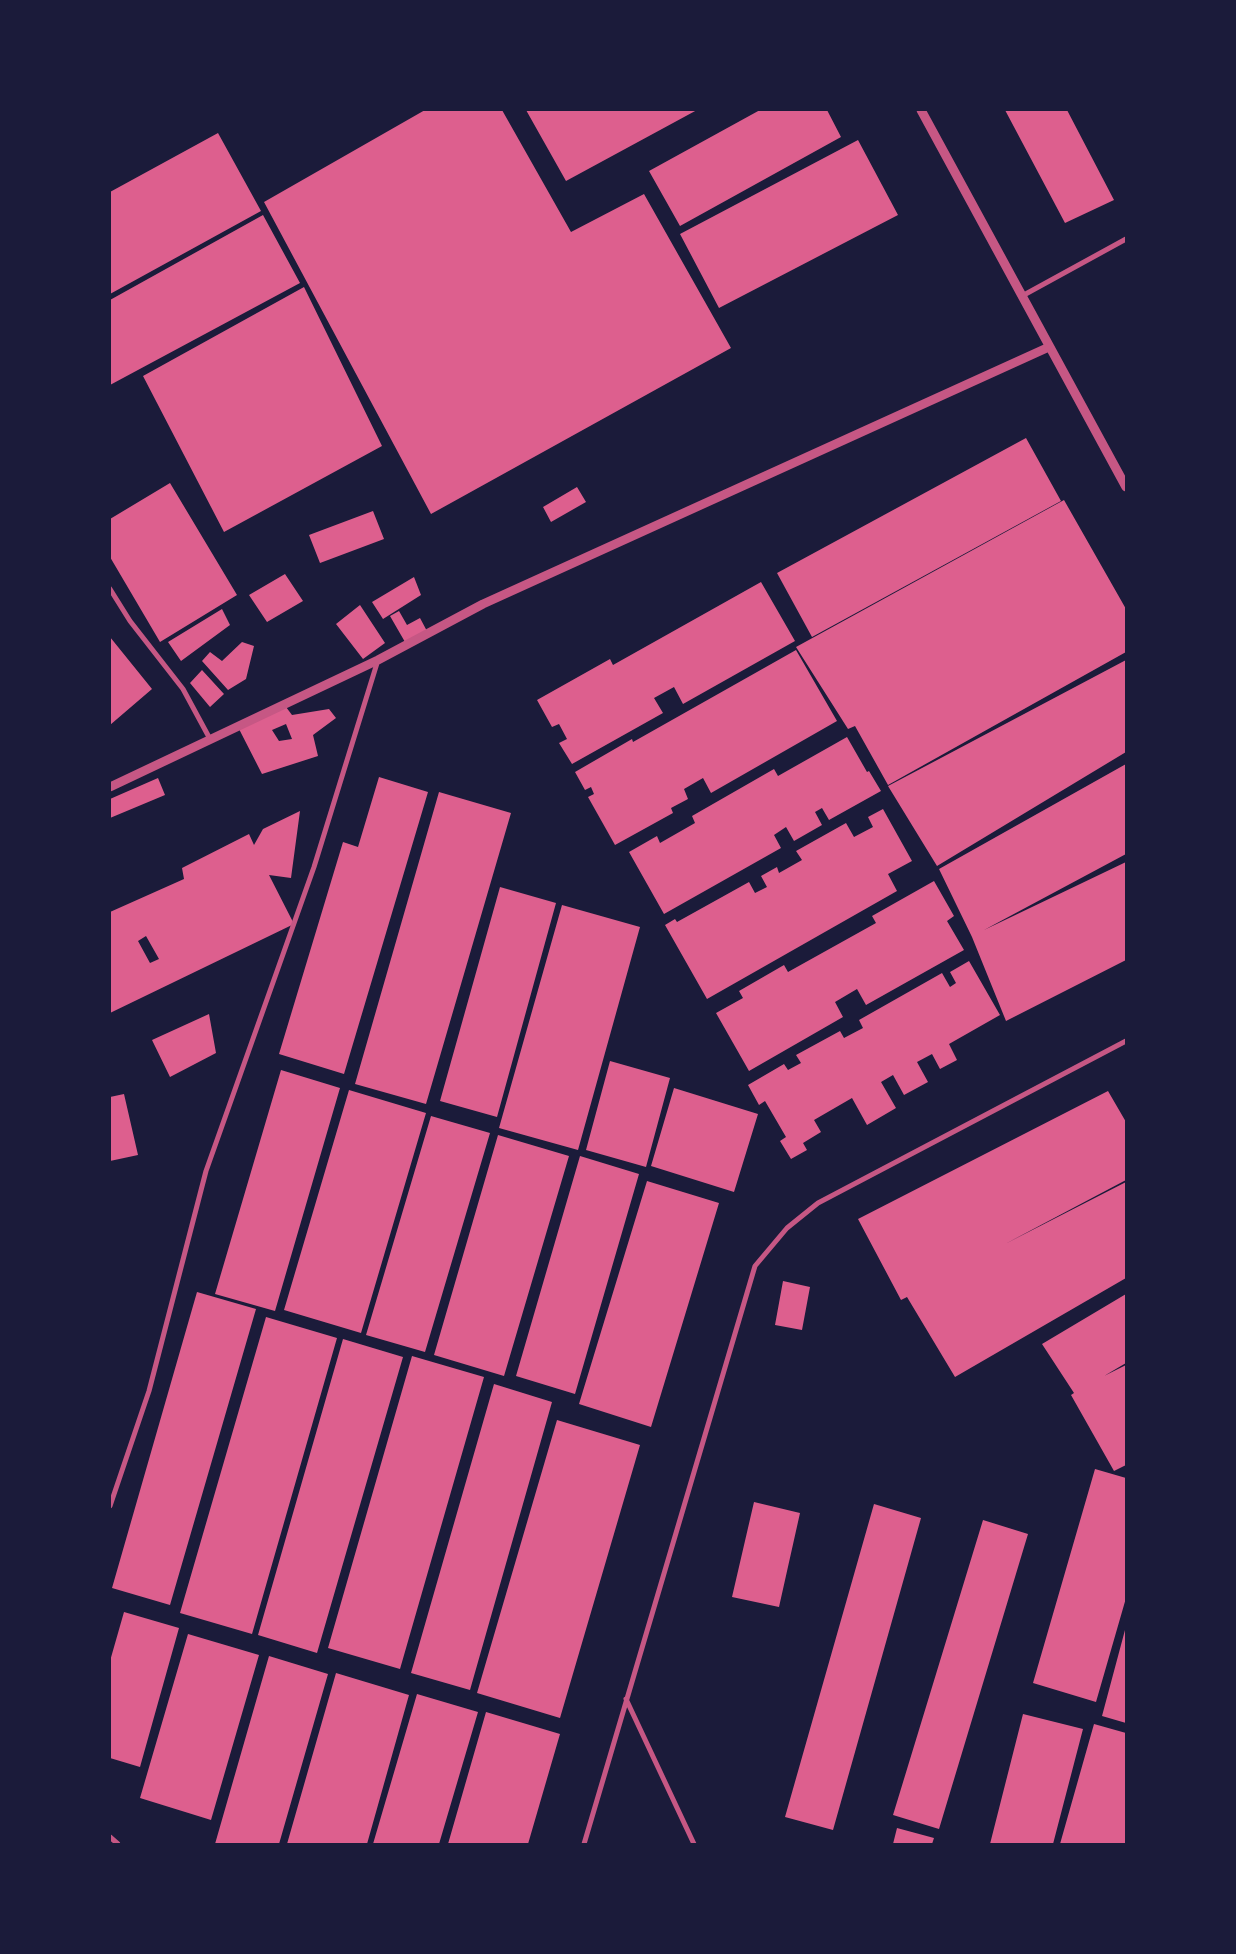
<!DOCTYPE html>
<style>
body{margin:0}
#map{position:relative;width:1236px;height:1954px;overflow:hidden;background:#1b1b3a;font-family:"Work Sans",sans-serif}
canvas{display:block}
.frame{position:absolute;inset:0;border:111px solid #1b1b3a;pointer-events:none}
</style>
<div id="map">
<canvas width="1236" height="1954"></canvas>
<div class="frame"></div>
</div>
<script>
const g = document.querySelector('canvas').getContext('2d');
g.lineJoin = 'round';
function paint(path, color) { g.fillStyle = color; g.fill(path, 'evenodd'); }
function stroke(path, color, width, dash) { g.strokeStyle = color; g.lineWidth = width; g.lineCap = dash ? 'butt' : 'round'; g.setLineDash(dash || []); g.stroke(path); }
paint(new Path2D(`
 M425,110H502L571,232L644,194L731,348L431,514L264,202Z
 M526,110H697L566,181Z
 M760,110H827L841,137L680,226L649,171Z
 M1005,110H1067L1114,200L1065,223Z
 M218,133L261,211L110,294V192Z
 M858,140L898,215L719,308L680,234Z
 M263,215L300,283L110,385V300Z
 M304,287L382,446L224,532L143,376Z
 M1026,438L1061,501L812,637L777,573Z
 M170,483L237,595L160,642L110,557V519Z
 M577,487L586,502L551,522L543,507Z
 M1064,500L1126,609V652L888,785L855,726L848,729L796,647Z
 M373,511L384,539L320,563L309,535Z
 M285,574L303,601L267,622L249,595Z
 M414,577L421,595L383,619L372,602Z
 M761,582L795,641L683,704L674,687L654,698L663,713L572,764L559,743L567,739L559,724L552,727L537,700L610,659L613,665Z
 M360,605L385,643L363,659L336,624Z
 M222,609L230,625L181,661L168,642Z
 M399,611L407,625L420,618L428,633L405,642L390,616Z
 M110,637L152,689L110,725Z
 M242,642L254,646L246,679L228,690L202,661L210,652L222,661Z
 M796,650L837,721L711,793L703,778L684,789L688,799L671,808L673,813L615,845L588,797L594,794L591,787L585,790L575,772L632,739L633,742Z
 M1126,660V752L937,866L888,786Z
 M202,670L224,694L210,707L190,683Z
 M286,707L292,715L329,709L336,718L313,735L318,756L262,774L239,729ZM286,724L292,739L279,741L272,730Z
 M847,737L867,772L869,771L881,791L829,820L822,808L815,812L822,825L794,841L786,827L774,835L781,848L664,914L629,852L657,836L660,843L695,823L692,816L774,769L778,776Z
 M1126,764V854L984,930L1126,862V960L1006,1021L972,937L939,869Z
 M379,777L428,792L344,1074L279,1054L343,842L358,847Z
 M158,778L165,795L110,818V799Z
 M439,792L511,813L426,1104L355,1084Z
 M883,809L912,861L888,874L897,891L707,999L665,925L675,919L677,922L749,882L755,893L767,887L761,876L777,867L779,873L802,860L796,851L846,823L854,837L873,827L868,817Z
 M300,811L291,878L269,875L294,924L110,1013V912L184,879L182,868L249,834L254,845L263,829ZM146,936L159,959L150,963L138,941Z
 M934,881L954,916L947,921L964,950L866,1005L857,989L835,1002L843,1017L749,1071L716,1013L743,998L739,991L784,965L788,972L876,923L872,916Z
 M500,887L556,903L497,1117L440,1101Z
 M562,905L640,927L578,1150L499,1128Z
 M969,961L1000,1015L949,1044L957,1060L940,1069L932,1054L917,1062L928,1082L904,1095L893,1075L881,1082L896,1108L867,1125L852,1098L814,1120L821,1132L803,1143L807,1150L791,1159L780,1141L786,1137L765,1101L759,1105L748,1085L784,1064L788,1070L801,1063L796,1055L840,1031L844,1038L863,1028L859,1020L942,973L950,987L956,983L950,972Z
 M209,1014L216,1053L170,1077L152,1040Z
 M610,1061L670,1078L646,1167L586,1150Z
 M281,1070L340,1088L275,1311L215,1294Z
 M674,1088L758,1114L734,1192L651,1166Z
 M349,1090L426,1113L361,1333L284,1310Z
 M1108,1091L1126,1122V1180L1005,1244L1126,1182V1278L955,1377L907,1297L901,1300L858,1219Z
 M124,1094L138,1155L110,1161V1097Z
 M431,1116L490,1133L425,1352L366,1335Z
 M498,1135L569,1156L504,1376L434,1355Z
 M580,1156L639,1174L575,1394L516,1376Z
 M647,1181L719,1203L651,1427L579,1404Z
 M783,1281L810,1287L802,1330L775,1325Z
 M197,1292L256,1309L170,1605L112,1588Z
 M1126,1294V1363L1104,1376L1126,1365V1465L1114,1471L1071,1395L1074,1393L1042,1344Z
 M266,1317L337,1338L252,1634L180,1613Z
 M343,1339L403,1357L317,1653L258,1635Z
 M412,1356L484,1377L400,1669L328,1648Z
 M494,1384L552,1402L470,1690L411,1673Z
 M557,1420L640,1445L560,1718L477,1693Z
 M1095,1469L1126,1478V1598L1096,1702L1033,1683Z
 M754,1502L800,1513L779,1607L732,1597Z
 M874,1504L921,1518L833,1830L785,1817Z
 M983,1520L1028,1534L939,1829L893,1815Z
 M124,1612L179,1628L140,1767L110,1758V1661Z
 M1125,1630L1126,1631V1723L1102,1716Z
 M188,1634L259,1655L211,1820L140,1798Z
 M269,1656L328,1674L279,1844H215Z
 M336,1673L409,1695L367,1844H287Z
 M417,1694L478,1712L439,1844H373Z
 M486,1712L560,1734L528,1844H448Z
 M1023,1714L1083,1729L1053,1844H990Z
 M1094,1724L1126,1733V1844H1060Z
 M897,1828L934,1838L932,1844H893Z`), '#dd5f8e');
stroke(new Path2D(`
 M1022,296L1126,239
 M110,589L130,621L183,689L210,739
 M110,1506L149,1391L206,1171L314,867L378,660
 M626,1699L694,1844
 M110,1837L118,1844
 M584,1844L755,1266L787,1228L818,1203L1126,1041`), '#c65784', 5);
stroke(new Path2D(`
 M921,110L1126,487
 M110,787L378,660L483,604L1049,347`), '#c65784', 9);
</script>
